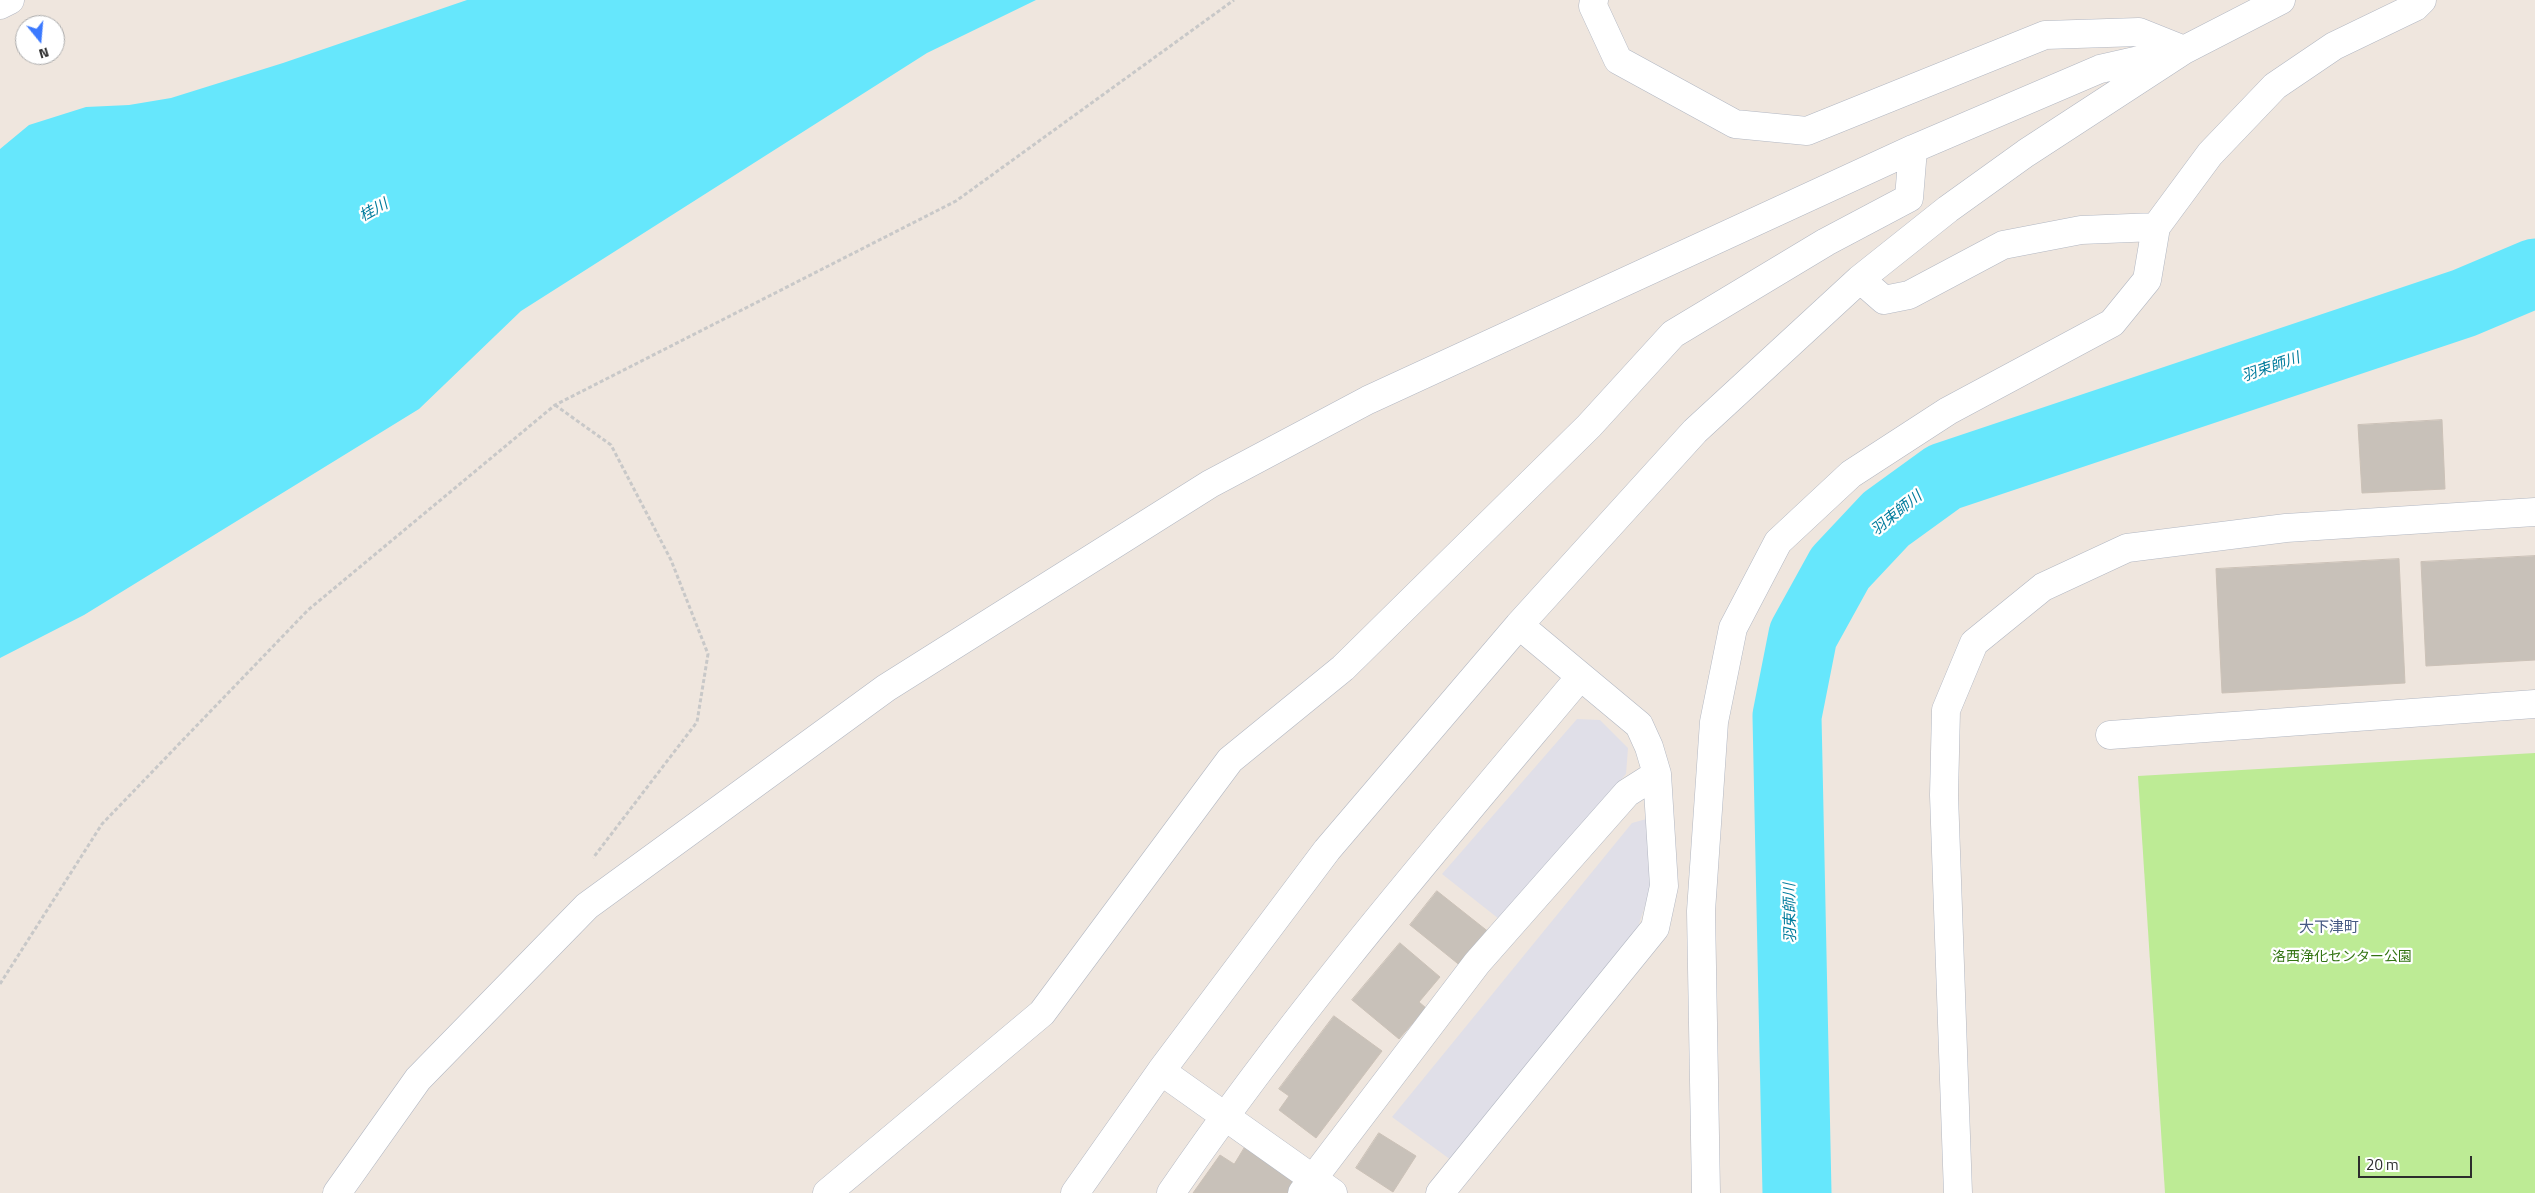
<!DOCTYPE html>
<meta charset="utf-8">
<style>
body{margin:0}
#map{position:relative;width:2535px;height:1193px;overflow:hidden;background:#efe6de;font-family:"Titillium Web",sans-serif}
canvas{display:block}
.north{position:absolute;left:15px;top:15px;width:50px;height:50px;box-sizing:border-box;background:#fff;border:1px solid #ababab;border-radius:50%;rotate:163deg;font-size:14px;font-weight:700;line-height:20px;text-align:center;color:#2d2d2d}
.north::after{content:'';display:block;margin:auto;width:18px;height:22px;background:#3b79ff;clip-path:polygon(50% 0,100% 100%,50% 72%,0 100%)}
.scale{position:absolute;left:2358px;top:1156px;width:114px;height:22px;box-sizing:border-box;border:2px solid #2d2d2d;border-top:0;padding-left:6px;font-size:15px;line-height:18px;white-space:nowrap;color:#2d2d2d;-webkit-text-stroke:4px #fff;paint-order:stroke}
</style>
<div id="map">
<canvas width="2535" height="1193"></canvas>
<div class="north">N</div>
<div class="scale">20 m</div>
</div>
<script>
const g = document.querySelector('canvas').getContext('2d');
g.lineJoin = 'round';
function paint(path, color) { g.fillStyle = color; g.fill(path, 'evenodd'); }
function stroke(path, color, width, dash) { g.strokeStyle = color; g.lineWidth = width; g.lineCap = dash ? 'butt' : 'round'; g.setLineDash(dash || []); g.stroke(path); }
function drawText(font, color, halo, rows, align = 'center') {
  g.font = font + ' "Titillium Web","Noto Sans JP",sans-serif'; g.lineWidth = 4.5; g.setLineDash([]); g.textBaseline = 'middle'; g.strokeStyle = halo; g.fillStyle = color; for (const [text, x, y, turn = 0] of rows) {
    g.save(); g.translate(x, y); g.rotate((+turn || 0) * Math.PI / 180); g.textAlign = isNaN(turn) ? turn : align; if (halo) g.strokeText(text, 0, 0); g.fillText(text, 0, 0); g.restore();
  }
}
paint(new Path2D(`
 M1577,719L1600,720L1628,748L1626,774L1499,919L1442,874Z
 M1650,818V891L1635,936L1451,1160L1392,1117L1632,823Z`), '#e0dfe8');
paint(new Path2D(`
 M2535,753V1193H2165L2138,776Z`), '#bdeb95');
paint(new Path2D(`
 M467,0H1036L927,53L521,311L419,409L84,615L0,658V149L29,125L86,107L129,105L171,98L283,63Z`), '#66e7fc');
stroke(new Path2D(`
 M1797,1193L1787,716L1803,635L1840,568L1886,519L1944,477L2464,303L2535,273`), '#66e7fc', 69);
const building = new Path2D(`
 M2442,420L2445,489L2362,493L2358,425Z
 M2535,556V660L2426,666L2421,562Z
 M2399,559L2405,683L2222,693L2216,569Z
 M1437,891L1490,933L1462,967L1410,925Z
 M1400,943L1440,977L1419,1002L1426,1008L1399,1039L1352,1000Z
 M1334,1016L1382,1051L1316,1138L1279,1110L1289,1096L1279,1089Z
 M1379,1133L1416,1156L1393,1192L1356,1168Z
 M1245,1147L1295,1181L1287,1193H1193L1220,1155L1234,1164Z`);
paint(building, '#c8c1b9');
stroke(building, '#cbc1b7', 1);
const minor = new Path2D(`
 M1594,0L1593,6L1618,60L1735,124L1807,131L2045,35L2139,32L2184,50
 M0,5L10,0
 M1860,279L1884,300L1909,295L2003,245L2081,230L2156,227
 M2110,735L2535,704
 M1161,1071L1333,1193
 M337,1193L418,1079L587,906L886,688L1210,484L1368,400L1913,149L2100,69L2184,50
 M827,1193L1042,1013L1230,760L1343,668L1589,426L1673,334L1826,242L1909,198L1913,149
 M1075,1193L1161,1071L1327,850L1519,625L1695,431L1860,279L1948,209L2026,153L2184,50L2281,0
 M1171,1193C1295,1012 1439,845 1580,677
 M1302,1193L1477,963L1627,793L1657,774
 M1440,1193L1655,928L1664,886L1657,774L1649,747L1639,725L1519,625
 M1706,1193L1701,911L1714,722L1733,628L1778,542L1851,474L1948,411L2112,323L2147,280L2156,227L2210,154L2275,86L2334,46L2415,7L2422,0
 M1958,1193L1944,795L1946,710L1974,643L2043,587L2127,548L2286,528L2535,512`);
stroke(minor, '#b2b7c2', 29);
stroke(new Path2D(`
 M555,405L611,445L671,560L708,654L697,722L593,858
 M0,984L102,824L308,610L555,405L956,201L1234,0`), '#c8c8c8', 3, [4, 2.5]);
stroke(minor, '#fff', 28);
drawText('14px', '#337413', '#fff', [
 ["洛西浄化センター公園",2342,958]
]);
drawText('italic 15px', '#027c9d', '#fff', [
 ["桂川",374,211,-29],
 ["羽束師川",2271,368,-19],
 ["羽束師川",1897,514,-39],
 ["羽束師川",1791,913,-91]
]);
drawText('15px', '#475a83', '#fff', [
 ["大下津町",2329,928]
]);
</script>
